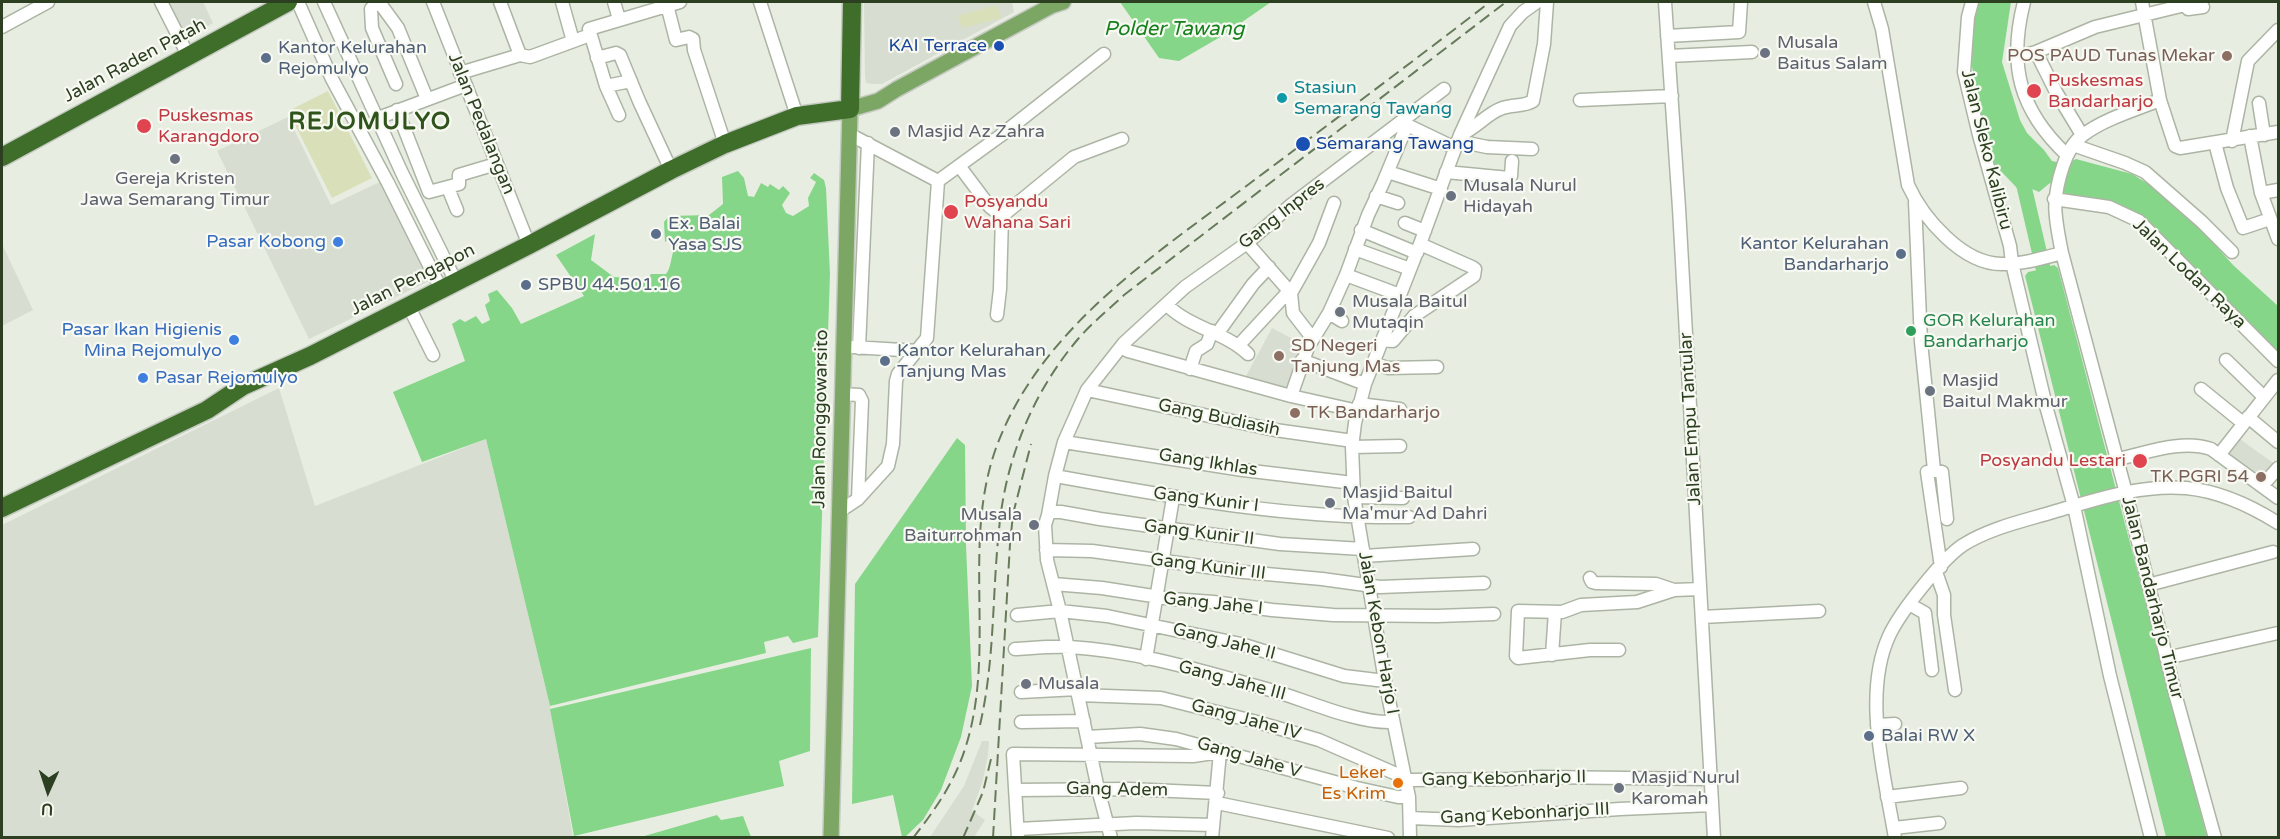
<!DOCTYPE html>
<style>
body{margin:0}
#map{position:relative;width:2280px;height:839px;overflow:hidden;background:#e8ede2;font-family:"Varela Round",sans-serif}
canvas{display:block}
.frame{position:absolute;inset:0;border:3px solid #2c3f20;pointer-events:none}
.north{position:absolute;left:18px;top:761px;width:60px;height:60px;-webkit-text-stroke:4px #f7f9f2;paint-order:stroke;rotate:183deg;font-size:16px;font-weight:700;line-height:24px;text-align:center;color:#2c3f20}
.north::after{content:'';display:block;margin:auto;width:21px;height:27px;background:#2c3f20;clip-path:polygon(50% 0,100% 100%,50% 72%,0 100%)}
</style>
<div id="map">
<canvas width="2280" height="839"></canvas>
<div class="frame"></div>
<div class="north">U</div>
</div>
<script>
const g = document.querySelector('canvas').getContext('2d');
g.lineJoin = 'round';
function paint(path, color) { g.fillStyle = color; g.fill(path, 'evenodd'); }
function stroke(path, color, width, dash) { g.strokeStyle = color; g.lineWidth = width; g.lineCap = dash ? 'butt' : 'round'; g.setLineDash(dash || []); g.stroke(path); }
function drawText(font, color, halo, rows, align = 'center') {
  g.font = font + ' "Varela Round",sans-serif'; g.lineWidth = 4.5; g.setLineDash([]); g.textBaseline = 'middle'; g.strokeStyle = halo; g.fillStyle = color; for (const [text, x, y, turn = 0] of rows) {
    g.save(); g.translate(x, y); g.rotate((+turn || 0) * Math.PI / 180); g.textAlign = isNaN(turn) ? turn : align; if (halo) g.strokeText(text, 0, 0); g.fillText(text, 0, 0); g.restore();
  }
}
paint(new Path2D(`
 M166,2H203L213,23L186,39Z
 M864,2H1012L1014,12L882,84H872L866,83L865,75Z
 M288,117L331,205L384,180L433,279L309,339L217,151Z
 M2,244L33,310L2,326Z
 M1272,328L1306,346L1292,393L1245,378Z
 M279,388L315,506L486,439L550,706L573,837L2,838V525Z
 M2237,437L2276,465L2267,478L2258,471L2253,477L2224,457Z
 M982,741H989L988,755L983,780L972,811L985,820L974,837H930L964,786Z`), '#d7ddd0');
paint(new Path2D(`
 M997,5L1001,18L962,28L958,16Z
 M328,91L372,178L332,198L288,111Z`), '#d9e0b9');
paint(new Path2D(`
 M1120,2H1271L1222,36L1179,61L1159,58Z
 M1979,2H2011L2002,62L2020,120L2027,133L2044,150L2052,161L2066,164L2076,159L2132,174L2153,187L2191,218L2233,265L2278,306V353L2139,216L2066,197L2061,185L2050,183L2039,192L2032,189L2017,188L1995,165L1980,117L1972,66L1973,23Z
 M738,171L744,178L748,196L754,197L761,183L768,187L770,184L779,190L783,186L790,193L782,205L786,213L793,216L809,206L808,198L816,182L810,178L814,173L824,180L826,188L830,274L818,637L793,643L788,636L764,642L766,653L550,706L486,439L422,462L393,392L465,361L452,324L460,319L465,322L476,316L482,324L490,320L485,305L490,301L488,294L497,290L512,308L521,324L584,296L556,255L595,234L591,260L614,277L648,279L651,274H666C671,268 671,257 674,249L670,238L665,242L664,222L669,216L709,215L723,204L722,177Z
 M2046,264L2047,267L2054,265L2058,268L2207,837H2166L2025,276L2028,272L2038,270V266Z
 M957,438L965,445L966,545L972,686L961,737L941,790L923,820L905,837H902L893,795L852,804L855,584Z
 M811,648L810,751L779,761L784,786L574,836L550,709Z
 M717,815L721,820L743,816L751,837H641Z`), '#86d689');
stroke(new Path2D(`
 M2020,169L2044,272`), '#86d689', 15);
const minor = new Path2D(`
 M161,2L189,57
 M298,2L332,79L388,183L441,289
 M324,2L402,173L456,282
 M377,2L371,9L372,28L396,84
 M379,2L398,28L427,99
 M433,2L529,245
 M500,2L520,55
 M562,2L573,41
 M614,2L619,19
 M760,2L797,116
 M1665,2L1679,208L1714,838
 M1874,2L1882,29L1908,185C1923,218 1963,265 2003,264C2023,264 2043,258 2062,253C2055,218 2051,201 2063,166C2067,154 2073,142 2083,135C2104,119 2135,110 2160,100
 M1972,2L1968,17L1964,72L1979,135L2010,246L2012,263L2046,406L2074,506L2110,676L2151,838
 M2024,2C2008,65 2019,110 2067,155
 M2142,2L2160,100L2175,146L2180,148L2278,132
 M667,5L676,40
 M2185,5L2188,9L2203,7
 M2,27L48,2
 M1667,36L1739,32L1741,2
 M676,40L689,37L693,39L694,50L725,144
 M2036,52L2056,92L2082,135
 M1669,56L1752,52
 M2017,57L2036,52L2095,27L2185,5V2
 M597,58L616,53L620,55L639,101L671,170
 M460,73L520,55L530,57L590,35
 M606,86L631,81
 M1580,100L1672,96
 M2259,103L2264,135
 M397,110L429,192L459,184V175L496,164
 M619,115L606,86L589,29L680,2
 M378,118L466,85
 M849,134L938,181
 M1460,135C1476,128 1487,114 1500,109C1511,104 1524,107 1533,101L1544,44L1547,2
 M2250,136L2261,193L2278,239
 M1458,141L1487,147L1532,149
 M2232,141L2248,61L2278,30
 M2215,143L2227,188L2243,228L2270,219
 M2073,145L2125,163L2145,172L2202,222L2232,252
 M960,167L990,207L1002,216
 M1388,172L1441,189
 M1446,172L1509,178L1511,176L1512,161
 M448,188L457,210
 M2261,193L2278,190
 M1376,196L1398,203
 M2054,199L2109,207L2139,221L2278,361
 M1915,202L1921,342L1934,470
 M1405,223L1425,231
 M1361,230L1417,253
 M1247,243L1291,293L1319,243L1334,203
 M1355,249L1410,269
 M2062,253L2126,493L2176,697L2215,838
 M1346,275L1400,295
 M1291,293L1293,313L1313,339
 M408,305L433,355
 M1167,305C1190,328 1225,332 1248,354
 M1329,313L1342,321
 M997,315L1000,289L1002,216L1074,157L1122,139
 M1217,334L1253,284L1269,267
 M1383,340L1393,341L1414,316L1474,276L1475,269L1472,267L1420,244
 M1124,343L1123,348L1128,351L1291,396L1358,411
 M1239,345L1289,291
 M853,347L918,351
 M859,348L868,143
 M1302,360L1365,384
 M2226,360L2264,397
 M1373,363L1388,368L1437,367
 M1190,369L1196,351L1207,344L1212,331
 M2201,389L2243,423
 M1087,390L1275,430L1353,441
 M842,394L859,395L862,401L858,499
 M1291,396L1308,347L1329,313L1346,275L1368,215L1383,183L1407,125L1455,148
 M1359,404L1400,409
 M2248,417L2278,442
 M1064,442L1243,470L1353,483
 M1352,447L1400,446
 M2219,455L2278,380
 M2118,459C2146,453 2182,439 2211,449L2278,498
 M1934,470L1927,472L1941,567
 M1934,470L1942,472L1947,519
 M1055,476C1171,497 1290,519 1409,517
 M2262,486L2278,468
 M1354,497L1403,498
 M840,511L858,499L888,466L893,444L896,381L898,374L927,338L938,181L1000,136L1104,54
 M1048,515L1055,476L1064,442L1087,390L1124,343L1185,287L1247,243L1291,205L1444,89
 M1046,550L1092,551L1244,572L1322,579L1380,587L1484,583
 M1364,556L1473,549
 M1936,572L1944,595V615L1955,690
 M1590,578L1592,582L1596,583L1656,584L1674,590L1700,589
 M1053,584L1102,588L1172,599L1213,602L1272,610L1333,615L1437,616L1494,614
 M2148,585L2273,552
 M1909,604L1925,613L1932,670
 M1017,615L1060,611L1107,616L1241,644L1344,676L1385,681
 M1702,617L1819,611
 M1015,649C1033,648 1052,646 1070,647C1139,651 1208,673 1274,691C1308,701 1358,724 1393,722
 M1619,650H1590L1518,658L1516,656L1518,611L1562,612L1581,605L1637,602L1674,590
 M1552,655L1555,612
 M2166,658L2278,633
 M1146,659L1173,498
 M1021,692L1077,689
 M1079,695L1161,698L1257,722L1319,740L1410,780L1511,779L1541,777L1711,779
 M1021,722L1084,721
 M1877,725L1895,724
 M1087,737L1140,734L1176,739L1357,788L1398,797H1409
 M1016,790L1128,789L1218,793
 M1887,797L1961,788
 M1217,803L1388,838
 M1410,818L1459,820L1620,809L1712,805
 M1894,828L1939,823
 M1018,829L1136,823L1213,825
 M1018,838L1013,754L1193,756L1220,752L1212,838
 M1111,838L1098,789L1060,611L1047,560L1045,525L1049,512H1061L1100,519L1280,544L1363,549
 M1410,838L1409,797L1385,681L1354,497L1352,447L1355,423L1365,384L1420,244L1460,135L1510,26L1523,12L1537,2
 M1895,838C1885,777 1862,695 1889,636C1900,612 1942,559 1963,545C1990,528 2023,521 2053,512C2095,500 2140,484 2186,488C2218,491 2251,506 2278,523`);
const major = new Path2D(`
 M831,838L850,109L878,101L897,89L1051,6L1063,2`);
const highway = new Path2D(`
 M2,157L288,2
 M2,508L207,410L243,386L310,356L529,245L671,170L725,144L797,116L850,109L852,2`);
stroke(minor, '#acb5a4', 15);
stroke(major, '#c4c9c1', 18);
stroke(highway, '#c4c9c1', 21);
stroke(minor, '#fff', 12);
stroke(major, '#7ba663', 15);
stroke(highway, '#3f6e2a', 18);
stroke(new Path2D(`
 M980,725C995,660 992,595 999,530C1005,460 1033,392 1078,339C1092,323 1109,309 1124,295L1506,2
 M913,838C935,810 954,783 965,749C997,651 961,546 996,448C1041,325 1161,251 1261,175C1337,118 1415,60 1490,2
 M963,838L983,792L991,759
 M993,838L1010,544L1013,514L1031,444`), '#677b5b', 2, [12, 6]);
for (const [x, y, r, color] of [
 [999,46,6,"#1a4fb4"],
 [1765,53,6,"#6b7280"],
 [2227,56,6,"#8d6e63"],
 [266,58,6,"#5c6f8a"],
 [2034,91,8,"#e0444e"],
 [1282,98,6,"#0f9aa8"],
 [144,126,8,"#e0444e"],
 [895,132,6,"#6b7280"],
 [1303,144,8,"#1a4fb4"],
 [175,159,6,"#6b7280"],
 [1451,196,6,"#6b7280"],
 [951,212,8,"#e0444e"],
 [656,234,6,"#5c6f8a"],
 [338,242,6,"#3f7fe0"],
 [1901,254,6,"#5c6f8a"],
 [526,285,6,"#5c6f8a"],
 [1340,312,6,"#6b7280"],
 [1911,331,6,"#2e9e5b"],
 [234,340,6,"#3f7fe0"],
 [1279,356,6,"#8d6e63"],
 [885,361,6,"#5c6f8a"],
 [143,378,6,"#3f7fe0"],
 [1930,391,6,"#6b7280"],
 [1295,413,6,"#8d6e63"],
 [2140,461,8,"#e0444e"],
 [2261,477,6,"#8d6e63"],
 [1330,503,6,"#6b7280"],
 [1034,525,6,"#6b7280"],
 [1026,684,6,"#6b7280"],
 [1869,736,6,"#5c6f8a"],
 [1398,783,6,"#e8710a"],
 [1619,788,6,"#6b7280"]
]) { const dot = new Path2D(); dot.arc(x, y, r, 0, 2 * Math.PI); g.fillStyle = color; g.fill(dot); stroke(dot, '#f7f9f2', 2); }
drawText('18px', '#5b616d', '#f7f9f2', [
 ["Musala",1777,43],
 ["Baitus Salam",1777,64],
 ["Masjid Az Zahra",907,132],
 ["Gereja Kristen",175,179,"center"],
 ["Jawa Semarang Timur",175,200,"center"],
 ["Musala Nurul",1463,186],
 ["Hidayah",1463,207],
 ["Musala Baitul",1352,302],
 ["Mutaqin",1352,323],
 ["Masjid",1942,381],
 ["Baitul Makmur",1942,402],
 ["Masjid Baitul",1342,493],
 ["Ma'mur Ad Dahri",1342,514],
 ["Musala",1022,515,"right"],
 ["Baiturrohman",1022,536,"right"],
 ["Musala",1038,684],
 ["Masjid Nurul",1631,778],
 ["Karomah",1631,799]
], 'left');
drawText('18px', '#164399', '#f7f9f2', [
 ["KAI Terrace",987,46],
 ["Semarang Tawang",1316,144,"left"]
], 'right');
drawText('18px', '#4e5e75', '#f7f9f2', [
 ["Kantor Kelurahan",278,48],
 ["Rejomulyo",278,69],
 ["Ex. Balai",668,224],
 ["Yasa SJS",668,245],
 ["Kantor Kelurahan",1889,244,"right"],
 ["Bandarharjo",1889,265,"right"],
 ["SPBU 44.501.16",538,285],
 ["Kantor Kelurahan",897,351],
 ["Tanjung Mas",897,372],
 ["Balai RW X",1881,736]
], 'left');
drawText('18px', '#785e54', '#f7f9f2', [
 ["POS PAUD Tunas Mekar",2215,56],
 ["SD Negeri",1291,346,"left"],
 ["Tanjung Mas",1291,367,"left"],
 ["TK Bandarharjo",1307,413,"left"],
 ["TK PGRI 54",2249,477]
], 'right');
drawText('18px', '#2c3f20', '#f7f9f2', [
 ["Jalan Raden Patah",135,61,-28],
 ["Jalan Pedalangan",481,124,68],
 ["Jalan Sleko Kalibiru",1986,150,76],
 ["Gang Inpres",1282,214,-38],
 ["Jalan Lodan Raya",2189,274,44],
 ["Jalan Pengapon",413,280,-27],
 ["Gang Budiasih",1219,418,12],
 ["Jalan Ronggowarsito",821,419,-89],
 ["Jalan Empu Tantular",1691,419,-93],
 ["Gang Ikhlas",1208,463,9],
 ["Gang Kunir I",1206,500,7],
 ["Gang Kunir II",1199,533,7],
 ["Gang Kunir III",1208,567,7],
 ["Jalan Bandarharjo Timur",2152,598,76],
 ["Gang Jahe I",1213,604,6],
 ["Jalan Kebon Harjo I",1378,633,80],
 ["Gang Jahe II",1224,642,14],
 ["Gang Jahe III",1232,681,15],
 ["Gang Jahe IV",1246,720,15],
 ["Gang Jahe V",1249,758,16],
 ["Gang Kebonharjo II",1504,779,-1],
 ["Gang Adem",1117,790,1],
 ["Gang Kebonharjo III",1525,814,-3]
]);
drawText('18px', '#be3a42', '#f7f9f2', [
 ["Puskesmas",2048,81],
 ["Bandarharjo",2048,102],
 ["Puskesmas",158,116],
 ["Karangdoro",158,137],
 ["Posyandu",964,202],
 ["Wahana Sari",964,223],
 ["Posyandu Lestari",2126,461,"right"]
], 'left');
drawText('18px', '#0d838f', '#f7f9f2', [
 ["Stasiun",1294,88],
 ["Semarang Tawang",1294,109]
], 'left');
drawText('18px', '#366cbe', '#f7f9f2', [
 ["Pasar Kobong",326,242],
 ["Pasar Ikan Higienis",222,330],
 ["Mina Rejomulyo",222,351],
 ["Pasar Rejomulyo",155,378,"left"]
], 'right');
drawText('18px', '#27864d', '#f7f9f2', [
 ["GOR Kelurahan",1923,321],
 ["Bandarharjo",1923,342]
], 'left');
drawText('18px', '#c56008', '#f7f9f2', [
 ["Leker",1386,773],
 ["Es Krim",1386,794]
], 'right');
drawText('italic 20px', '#16801c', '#f7f9f2', [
 ["Polder Tawang",1174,30]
]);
g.letterSpacing = '1.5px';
drawText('bold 24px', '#2f531b', '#f7f9f2', [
 ["REJOMULYO",370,123]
]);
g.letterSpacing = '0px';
</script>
